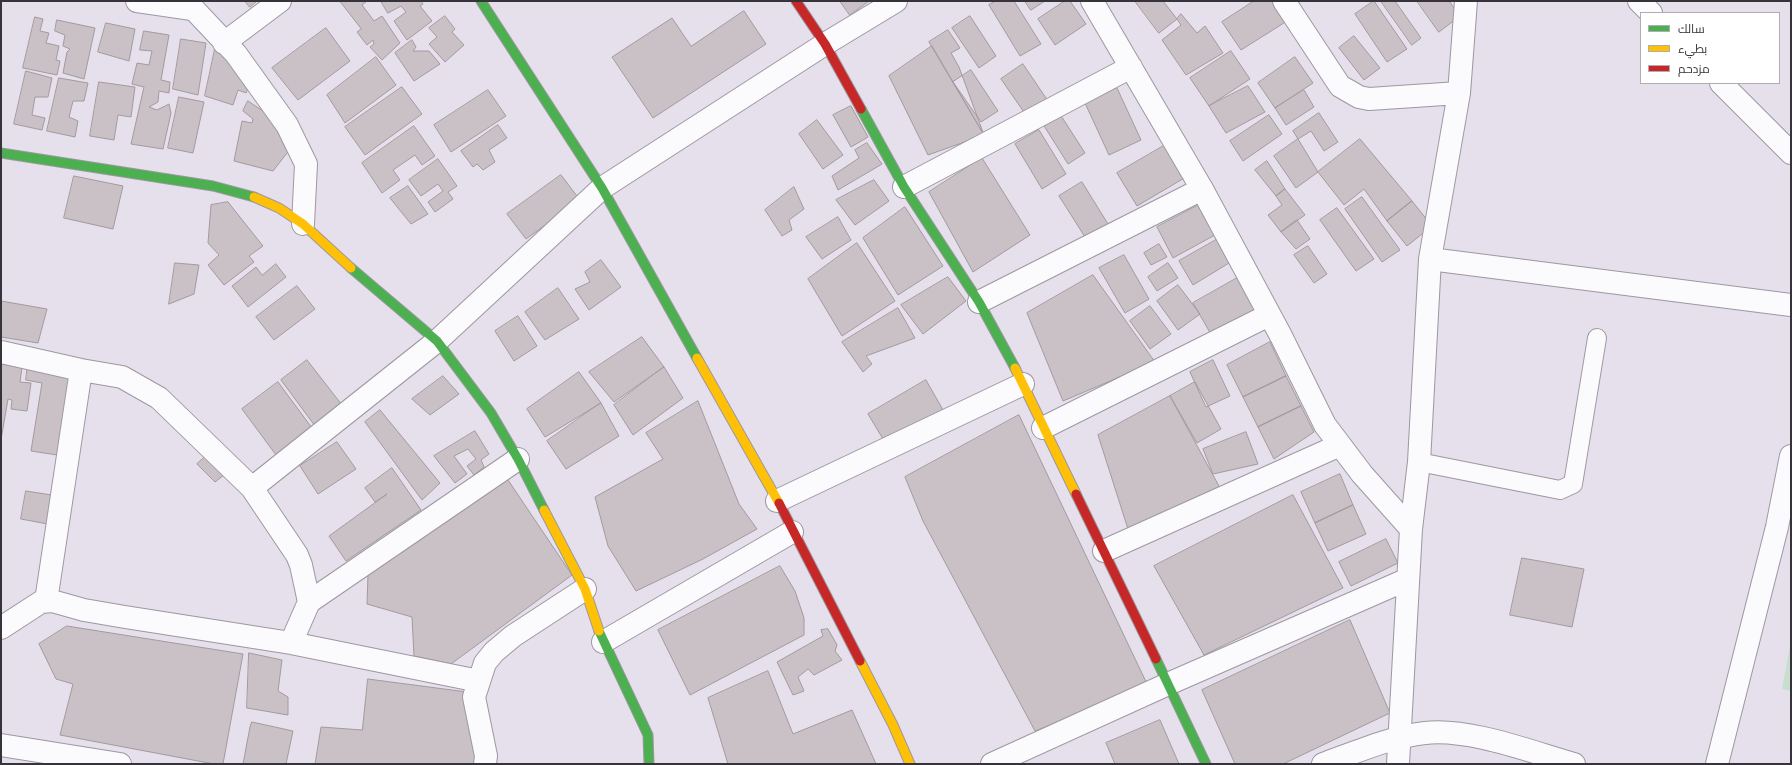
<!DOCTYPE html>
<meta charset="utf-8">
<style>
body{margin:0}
#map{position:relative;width:1792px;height:765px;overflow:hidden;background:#e6dfec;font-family:Overpass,Cairo,sans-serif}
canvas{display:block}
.frame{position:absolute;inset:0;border:2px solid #37333b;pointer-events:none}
.legend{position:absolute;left:1640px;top:12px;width:140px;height:72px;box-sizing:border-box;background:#fff;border:1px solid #afadb1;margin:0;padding:5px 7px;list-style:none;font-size:12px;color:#37333b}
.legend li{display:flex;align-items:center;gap:8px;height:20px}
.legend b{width:20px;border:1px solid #afadb1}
</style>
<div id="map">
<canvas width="1792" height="765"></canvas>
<div class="frame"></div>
<ul class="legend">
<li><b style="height:5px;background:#4caf50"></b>سالك</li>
<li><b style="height:5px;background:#ffc107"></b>بطيء</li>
<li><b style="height:5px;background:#c62828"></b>مزدحم</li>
</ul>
</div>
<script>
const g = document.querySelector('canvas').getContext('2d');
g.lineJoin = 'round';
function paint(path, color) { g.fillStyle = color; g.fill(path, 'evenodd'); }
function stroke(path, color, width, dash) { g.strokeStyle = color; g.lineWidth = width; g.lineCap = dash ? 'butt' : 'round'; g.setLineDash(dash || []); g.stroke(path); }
paint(new Path2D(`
 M1791,640V691L1782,689Z`), '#c8dfcf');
const building = new Path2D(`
 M245,1H257L250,7Z
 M340,1H367L362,5L374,21L382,16L400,43L382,60L370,47L374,44L373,40L367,45L357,32L361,29Z
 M381,1H421L423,4L420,6L432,21L407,40L394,21L406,12L401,6L388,13Z
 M840,1H869L850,15Z
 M996,1H1014L1041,44L1020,56L989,5Z
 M1025,1H1045L1031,10Z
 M1065,1H1070L1086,24L1055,45L1038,19Z
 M1135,1H1163L1177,19L1159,33Z
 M1254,1H1274L1287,21L1241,50L1222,22Z
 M1374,1L1407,49L1387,62L1355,14Z
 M1381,1H1395L1421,38L1412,45Z
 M1417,1H1449L1460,16L1439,32Z
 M744,11L766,44L653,118L612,57L672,18L691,46Z
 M1181,14L1197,33L1205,26L1223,53L1186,75L1162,40L1181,25L1177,19Z
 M445,16L455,29L452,32L464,45L445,62L429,44L437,37L429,28Z
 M970,16L996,56L979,68L952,28Z
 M35,17L43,19L40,31L49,33L46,43L59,46L56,60L60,61L57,75L23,68Z
 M57,20L95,28L84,79L63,73L67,52L70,49L63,46L65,35L55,31Z
 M106,23L135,29L129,61L98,52Z
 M326,28L350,61L298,100L272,68Z
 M948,30L960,48L951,53L959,67L984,135L929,42Z
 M144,31L169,35L161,80L170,82L169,93L159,91L158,102L149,107L157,110L169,104L171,113L163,149L131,144L144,87L132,84L137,63L149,65L152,51L140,50Z
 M1354,36L1380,68L1364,80L1339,48Z
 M181,39L206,43L198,95L173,89Z
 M412,40L416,47L413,51H429L440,64L414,81L395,53Z
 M932,46L984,135L928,155L889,76Z
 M215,49L228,55L249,87L246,93L238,90L233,105L205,96Z
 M1231,51L1250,79L1209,106L1190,78Z
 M376,57L396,85L345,123L327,95Z
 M1295,57L1313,83L1275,108L1258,83Z
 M1023,64L1050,104L1028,118L1001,79Z
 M971,70L998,111L981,122L953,82Z
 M26,71L52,78L48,97H35L32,115L45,118L42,130L14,124Z
 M59,78L88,83L84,101H73L69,117L78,121L75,137L47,131Z
 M99,82L135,87L131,117L118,115L114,140L90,136Z
 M1248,86L1265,112L1226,133L1209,106Z
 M402,87L422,114L365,155L345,127Z
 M1117,88L1141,140L1109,155L1085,103Z
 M488,90L506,116L451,152L434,125Z
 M1304,90L1314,107L1286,125L1275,108Z
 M179,97L204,102L193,153L168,148Z
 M248,101L272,117L291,148L273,171L234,161L242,121L252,123L253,119L243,111Z
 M851,106L868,137L851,147L833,115Z
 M1058,111L1085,153L1068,164L1041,121Z
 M1319,113L1338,142L1324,151L1311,131L1298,139L1293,131Z
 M1269,115L1282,134L1243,161L1230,141Z
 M817,120L843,155L823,169L799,134Z
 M498,125L507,138L489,150L495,162L483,170L477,164L473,167L461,151Z
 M414,126L435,156L422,165L415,155L393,170L400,180L382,193L362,163Z
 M1039,130L1066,174L1042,189L1015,144Z
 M1298,139L1318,172L1296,188L1274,156Z
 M1360,139L1412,201L1387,221L1364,189L1344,205L1318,172Z
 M867,143L882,164L838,190L832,176L859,158L855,150Z
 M1167,144L1186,177L1137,206L1117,173Z
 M982,158L1030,235L973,272L929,192Z
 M438,159L457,186L448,192L453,199L435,212L428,202L443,191L438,184L421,196L409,180Z
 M1267,161L1285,189L1276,196L1255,170Z
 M561,175L580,200L526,239L507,214Z
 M74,176L123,186L113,229L64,218Z
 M874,180L889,201L855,225L836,200Z
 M1082,182L1108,224L1085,237L1059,196Z
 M408,186L428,214L411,224L390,198Z
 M794,187L804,209L789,220L792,230L782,236L765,210Z
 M1285,189L1305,215L1281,232L1268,215L1282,205L1276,196Z
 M1362,197L1400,250L1382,262L1345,209Z
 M1412,201L1432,226L1407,246L1387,221Z
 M228,202L263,246L249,256L254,262L224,285L208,265L219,255L208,243L211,205Z
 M1199,205L1215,235L1173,258L1157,227Z
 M905,207L943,266L898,295L863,238Z
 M1337,208L1374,259L1356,271L1320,220Z
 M838,217L851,240L822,259L806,237Z
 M1297,220L1310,239L1296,249L1281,232Z
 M1223,236L1229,263L1193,285L1179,261Z
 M857,243L895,301L842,336L808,279Z
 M1159,244L1167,257L1151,265L1144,253Z
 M1308,246L1327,274L1314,283L1294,255Z
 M1124,255L1149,299L1125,313L1099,268Z
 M601,260L621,287L589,310L575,289L590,282L585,272Z
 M175,263L199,265L194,294L169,304Z
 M1168,263L1178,278L1157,291L1148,277Z
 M276,264L286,277L248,307L232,286L256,267L262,275Z
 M1093,275L1155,362L1063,401L1027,313Z
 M948,277L966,301L923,334L901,305Z
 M1239,277L1258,310L1212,336L1193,303Z
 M1178,285L1200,314L1178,330L1157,301Z
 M297,286L315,309L274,340L256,317Z
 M558,288L579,319L545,340L525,312Z
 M1,301L47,309L38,343L1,337Z
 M1150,306L1171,334L1150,349L1130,321Z
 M898,308L915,338L866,356L872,364L863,372L842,342Z
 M518,316L537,346L514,361L495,331Z
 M642,337L664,367L614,402L589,372Z
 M1270,342L1286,376L1243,397L1227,365Z
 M307,360L342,405L315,426L281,380Z
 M1213,360L1230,396L1206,407L1190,372Z
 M1,364L22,367L20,382L31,383L27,411L11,409L12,400L8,399L1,440Z
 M28,364L78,371L64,456L31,451L42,383L26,380Z
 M664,367L683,398L633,435L614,405Z
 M579,372L601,403L545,437L527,409Z
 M443,376L459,394L430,415L412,399Z
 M1286,376L1301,406L1258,427L1243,397Z
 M926,380L943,410L886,444L868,414Z
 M278,382L312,428L276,455L242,409Z
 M1195,382L1221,429L1197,443L1170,396Z
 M1170,396L1220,488L1128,529L1098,435Z
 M698,401L739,504L757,529L703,559L636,591L608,546L595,497L663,459L646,433Z
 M601,403L619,436L566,469L547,441Z
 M1301,406L1314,432L1274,459L1258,427Z
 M380,410L440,483L422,500L365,422Z
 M1019,415L1148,686L1035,731L923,521L905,477Z
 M475,431L489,454L481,460L484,467L474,475L467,466L476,459L468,449L454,456L467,474L455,483L434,456Z
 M1246,432L1258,464L1213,474L1203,449Z
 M337,442L356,469L318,494L300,466Z
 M213,450L232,469L215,482L197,464Z
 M392,468L421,510L346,561L329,536L387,494L375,502L365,488Z
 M1340,474L1353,505L1315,523L1301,492Z
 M508,480L572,575L451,664L414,656L412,617L367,604L368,575Z
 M26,491L58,496L53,525L21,519Z
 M1293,495L1343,588L1204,655L1154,566Z
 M1353,505L1366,534L1328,551L1315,523Z
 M1386,539L1398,563L1351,586L1339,562Z
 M1522,558L1584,569L1572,627L1510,615Z
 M780,566L795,591L804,618V635L690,695L658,630Z
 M1350,620L1390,713L1283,764H1235L1202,690Z
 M67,626L243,654L223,764H214L60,735L73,684L56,679L39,644Z
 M828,629L837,645L835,651L842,660L814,675L808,669L798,677L804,691L793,695L777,662L823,636L821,630Z
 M249,653L282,660L278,691L288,697V715L247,708Z
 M768,671L793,734L852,710L876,764H728L708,698Z
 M368,679L467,692L477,764H315L321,727L362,730Z
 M1160,720L1179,764H1115L1106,743Z
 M252,722L293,731L286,764H243L250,727Z`);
paint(building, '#c9c1c5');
stroke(building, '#a29a9e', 1);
const lane = new Path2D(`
 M1419,462L1560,490L1573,484L1597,338`);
const street = new Path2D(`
 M137,1L192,9
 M186,1L236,54L287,125L306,164L303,224
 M1092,1L1202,189L1281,336L1325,425L1362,474L1411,529
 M1284,1L1340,86L1359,97L1369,99L1459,93
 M1639,1L1651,13
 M224,43L280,1
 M1721,83L1791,153
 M904,187L1131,67
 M1430,259L1791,305
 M979,302L1202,189
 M1,352L81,370
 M1043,428L1269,315
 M252,488L437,341L602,188L825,44L896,1
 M777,501L1023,384
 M1104,551L1340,445
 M46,601L81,370L122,377L159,398L252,488L297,555L301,565L309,602L291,643
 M309,602L518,459
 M1,628L41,602L52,601L84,610L125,617L291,643L479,681
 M603,642L792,532
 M1,745L120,764
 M485,764L486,756L474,697L485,663L494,652L513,636L585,589
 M992,764L1168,684L1408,579
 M1323,764C1356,752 1390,737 1425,733C1470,728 1531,752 1574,764
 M1398,764L1411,529L1419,462L1430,259L1459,93L1466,1
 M1717,764L1777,527L1791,456`);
const fast = new Path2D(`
 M481,1L602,188L697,358
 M861,109L904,187L979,302L1015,368
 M1,153L213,186L254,197
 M351,268L437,341L491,413L518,459L544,510
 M599,631L648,735L649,764
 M1156,659L1206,764`);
const slow = new Path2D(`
 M254,197L279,208L303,224L351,268
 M697,358L779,503
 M1015,368L1076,494
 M544,510L585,589L599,631
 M860,661L893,725L910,764`);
const jam = new Path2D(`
 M796,1L825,44L861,109
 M1076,494L1156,659
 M779,503L860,661`);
stroke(lane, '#9d98a1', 20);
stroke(street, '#9d98a1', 24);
stroke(fast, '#9d98a1', 11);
stroke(slow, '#9d98a1', 11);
stroke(jam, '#9d98a1', 11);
stroke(lane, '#fbfafc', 18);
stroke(street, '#fbfafc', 22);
stroke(fast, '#4caf50', 9);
stroke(slow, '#ffc107', 9);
stroke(jam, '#c62828', 9);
</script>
